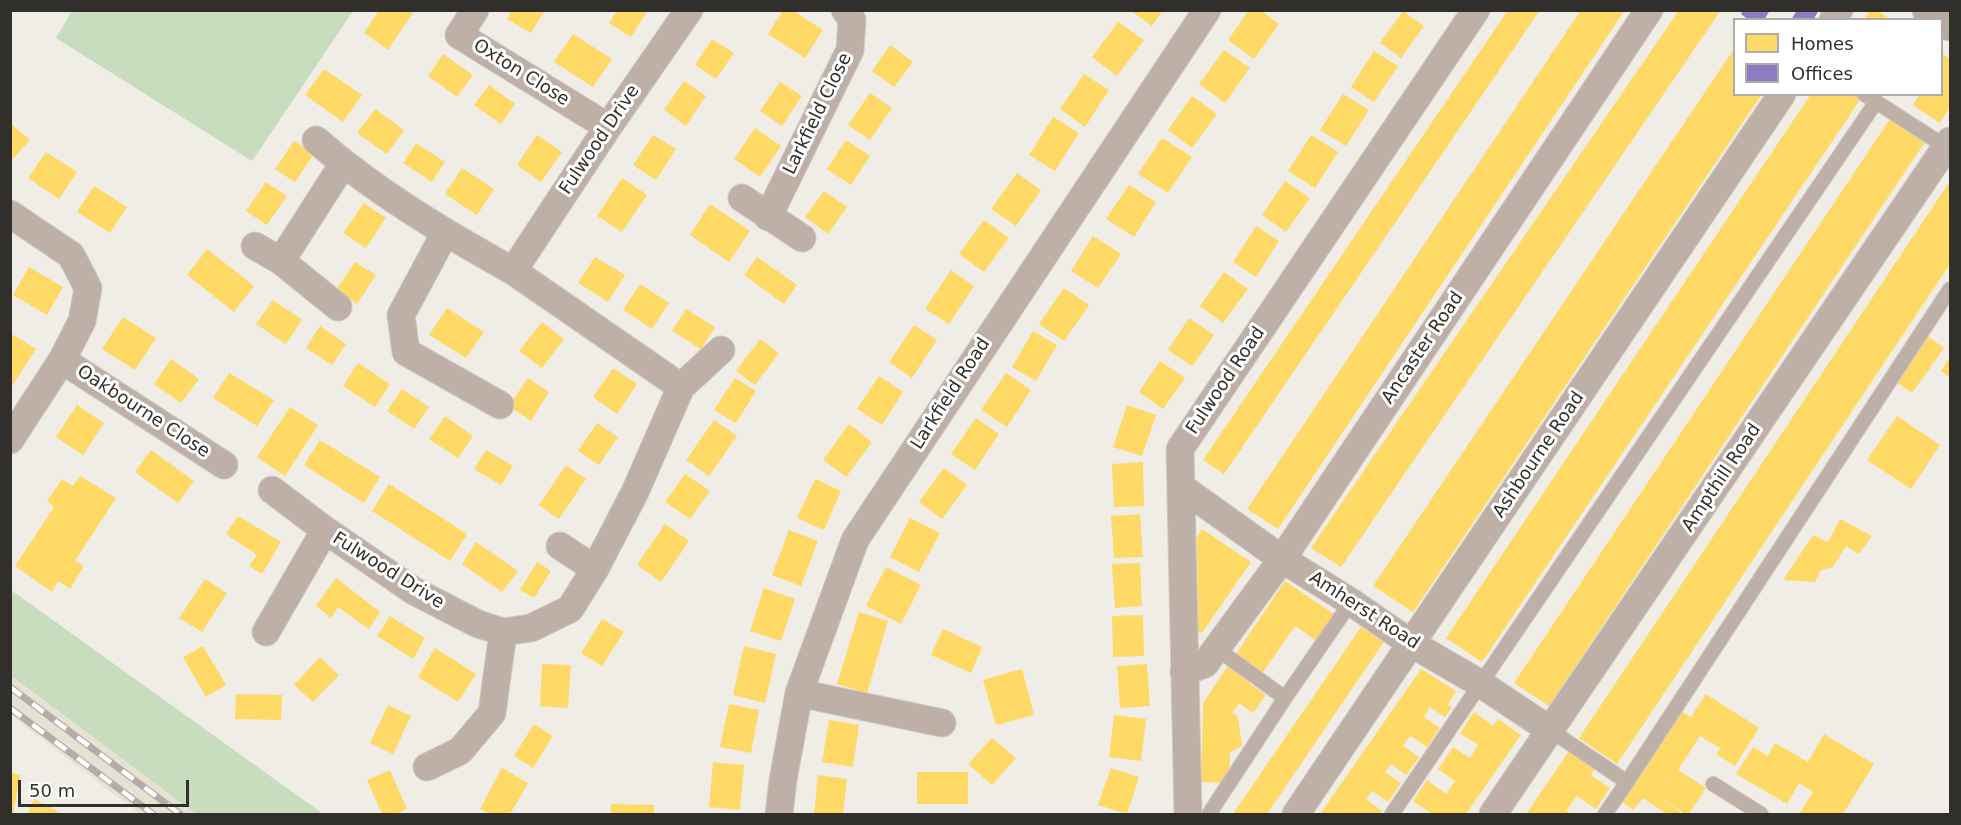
<!DOCTYPE html>
<style>
body{margin:0}
#map{position:relative;width:1961px;height:825px;overflow:hidden;background:#f0ede6;font-family:"DejaVu Sans",sans-serif}
canvas{display:block}
.frame{position:absolute;inset:0;border:12px solid #312f2b;pointer-events:none}
.legend{position:absolute;left:1733px;top:18px;width:210px;height:78px;box-sizing:border-box;background:#fff;border:2px solid #adacaa;margin:0;padding:8px 10px;list-style:none;font-size:18px;color:#312f2b}
.legend li{display:flex;align-items:center;gap:12px;height:30px}
.legend b{width:30px;border:2px solid #adacaa}
.scale{position:absolute;left:18px;top:780px;width:171px;height:27px;box-sizing:border-box;border:3px solid #312f2b;border-top:0;padding-left:8px;font-size:18px;line-height:21px;white-space:nowrap;color:#312f2b;-webkit-text-stroke:4px #fff;paint-order:stroke}
</style>
<div id="map">
<canvas width="1961" height="825"></canvas>
<div class="frame"></div>
<ul class="legend">
<li><b style="height:16px;background:#ffd966"></b>Homes</li>
<li><b style="height:16px;background:#8e7cc3"></b>Offices</li>
</ul>
<div class="scale">50 m</div>
</div>
<script>
const g = document.querySelector('canvas').getContext('2d');
g.lineJoin = 'round';
function paint(path, color) { g.fillStyle = color; g.fill(path, 'evenodd'); }
function stroke(path, color, width, dash) { g.strokeStyle = color; g.lineWidth = width; g.lineCap = dash ? 'butt' : 'round'; g.setLineDash(dash || []); g.stroke(path); }
function drawText(font, color, halo, rows, align = 'center') {
  g.font = font + ' "DejaVu Sans",sans-serif'; g.lineWidth = 6; g.setLineDash([]); g.textBaseline = 'middle'; g.strokeStyle = halo; g.fillStyle = color; for (const [text, x, y, turn = 0] of rows) {
    g.save(); g.translate(x, y); g.rotate((+turn || 0) * Math.PI / 180); g.textAlign = isNaN(turn) ? turn : align; if (halo) g.strokeText(text, 0, 0); g.fillText(text, 0, 0); g.restore();
  }
}
paint(new Path2D(`
 M10,676L196,814H140L11,715Z`), '#e5e1d3');
paint(new Path2D(`
 M72,11V10L353,11L252,161L56,38Z
 M11,590L323,814H196L11,676Z`), '#c7ddbd');
paint(new Path2D(`
 M379,10H415L388,50L364,33Z
 M512,10H545L531,33L507,19Z
 M617,10H648L631,37L609,23Z
 M783,10H792L823,30L805,58L768,34Z
 M1130,10H1163L1152,26Z
 M1249,10H1260L1279,24L1254,59L1228,40Z
 M1508,10H1540L1224,474L1203,460Z
 M1581,10H1625L1278,529L1247,509Z
 M1679,10H1721L1341,567L1311,548Z
 M1870,10H1877L1891,20H1864Z
 M1403,11L1424,26L1401,58L1380,43Z
 M1118,22L1144,40L1117,76L1092,57Z
 M573,34L612,59L593,87L554,62Z
 M712,39L734,53L716,79L695,65Z
 M890,45L913,62L894,87L872,71Z
 M1734,49V94H1762L1413,612L1373,586Z
 M1224,50L1250,68L1225,103L1199,84Z
 M1374,51L1398,66L1374,102L1351,87Z
 M1942,53L1950,59V107L1940,123L1913,105L1920,94H1942Z
 M443,54L473,75L457,97L428,76Z
 M324,69L362,95L343,122L305,95Z
 M1084,74L1109,90L1085,127L1060,109Z
 M684,81L706,96L686,126L664,110Z
 M780,82L802,96L782,126L760,111Z
 M489,85L515,104L501,124L474,105Z
 M870,93L892,108L870,140L848,125Z
 M1343,94L1369,110L1346,146L1320,130Z
 M1811,94H1858L1862,97L1482,662L1446,638Z
 M1192,96L1217,114L1192,148L1168,130Z
 M375,109L404,130L387,154L357,133Z
 M1892,116L1927,139L1549,706L1514,683Z
 M1053,117L1079,133L1055,171L1029,155Z
 M10,123L30,140L10,162Z
 M755,128L781,146L760,177L734,159Z
 M537,135L562,152L541,182L517,165Z
 M653,135L676,149L656,180L633,165Z
 M1311,135L1338,152L1315,188L1288,171Z
 M1162,138L1192,157L1168,193L1138,174Z
 M846,140L870,156L851,185L827,169Z
 M294,141L314,154L295,182L275,169Z
 M416,143L445,162L432,182L403,163Z
 M46,152L77,172L59,199L28,178Z
 M462,168L494,189L477,215L445,194Z
 M1017,173L1041,190L1016,226L991,209Z
 M622,178L647,195L622,232L597,216Z
 M1285,181L1310,198L1286,232L1262,215Z
 M1950,181V264L1617,764L1579,738Z
 M266,182L287,196L267,225L246,211Z
 M1129,185L1156,202L1134,237L1106,219Z
 M94,186L127,207L110,233L77,212Z
 M824,191L847,207L828,234L805,217Z
 M364,203L386,218L366,248L343,233Z
 M710,204L750,231L729,262L690,235Z
 M984,220L1009,238L984,272L959,254Z
 M1256,226L1279,241L1256,277L1233,262Z
 M1093,236L1121,254L1098,288L1071,271Z
 M207,249L254,286L234,312L187,275Z
 M595,257L625,275L608,302L578,283Z
 M757,257L797,285L784,304L744,275Z
 M355,262L376,275L357,304L336,290Z
 M29,267L63,287L47,315L13,295Z
 M951,270L974,286L949,324L925,309Z
 M1224,272L1248,289L1223,323L1200,306Z
 M640,284L669,303L652,329L623,310Z
 M1064,288L1089,305L1064,341L1039,324Z
 M273,300L302,320L286,344L256,324Z
 M447,308L484,332L466,358L429,335Z
 M686,309L715,327L701,349L672,331Z
 M123,317L156,338L135,370L102,349Z
 M1189,318L1214,335L1192,366L1168,350Z
 M542,322L564,339L542,368L519,351Z
 M914,325L937,340L912,378L889,362Z
 M320,326L346,344L332,365L306,348Z
 M1033,331L1057,345L1036,381L1012,367Z
 M10,333L36,349L10,389Z
 M1927,336L1944,348L1912,393L1895,381Z
 M760,339L779,353L755,385L736,371Z
 M1950,357V378L1941,371Z
 M171,359L199,379L181,403L154,384Z
 M1160,361L1185,378L1163,409L1139,392Z
 M358,363L390,384L375,407L343,386Z
 M613,368L637,384L617,414L593,397Z
 M229,373L274,400L257,426L213,398Z
 M1006,373L1031,390L1007,427L981,410Z
 M879,376L903,392L882,425L857,409Z
 M528,378L549,392L531,421L509,406Z
 M735,378L756,391L736,423L714,410Z
 M402,389L429,407L414,429L387,411Z
 M77,405L104,423L83,455L56,437Z
 M1127,405L1156,415L1142,456L1113,447Z
 M290,407L318,425L285,476L257,457Z
 M445,416L473,436L458,458L429,439Z
 M1897,416L1940,445L1911,489L1867,460Z
 M976,418L999,434L975,470L951,454Z
 M714,420L737,436L709,476L686,460Z
 M597,423L618,437L599,465L578,451Z
 M849,424L872,442L846,477L823,460Z
 M320,440L380,477L364,503L304,465Z
 M151,450L194,481L178,503L135,472Z
 M486,450L513,466L501,485L474,469Z
 M1143,462L1144,506L1114,507L1112,464Z
 M566,465L586,479L559,519L539,505Z
 M944,468L967,485L942,519L919,502Z
 M685,474L710,491L690,519L665,502Z
 M80,476L116,498L75,561L84,566L70,589L58,581L52,592L15,566L54,507L47,501L62,479L73,486Z
 M815,479L841,491L824,530L797,518Z
 M389,484L467,534L450,561L372,511Z
 M1140,514L1143,557L1114,558L1111,516Z
 M238,516L281,542L262,574L249,566L257,555L226,534Z
 M910,518L940,533L919,572L890,557Z
 M1840,519L1872,536L1859,554L1846,546L1833,567L1821,570L1815,582L1783,580L1813,535L1828,542Z
 M665,524L689,541L661,582L637,565Z
 M1202,529L1251,562L1202,633L1198,631L1197,537Z
 M789,530L818,541L801,586L772,575Z
 M476,542L518,571L502,592L462,564Z
 M537,562L551,571L534,598L520,590Z
 M1140,563L1142,606L1115,608L1112,564Z
 M886,567L921,585L901,624L866,606Z
 M336,578L380,612L369,629L338,607L331,618L316,606Z
 M205,579L227,593L202,632L179,618Z
 M1285,581L1341,619L1322,645L1295,626L1259,678L1255,677L1250,684L1266,695L1253,713L1239,703L1232,713L1238,717L1242,746L1230,752L1229,783L1201,782L1203,703Z
 M764,588L795,599L781,641L750,631Z
 M859,612L888,621L867,693L837,684Z
 M1143,615L1144,656L1113,657L1112,616Z
 M390,616L425,638L413,659L377,636Z
 M602,619L624,632L602,666L581,653Z
 M1361,627L1384,642L1362,674L1267,814H1233Z
 M943,629L982,647L971,673L931,655Z
 M203,646L226,685L206,697L183,657Z
 M744,646L776,654L765,703L733,695Z
 M435,648L476,674L458,702L418,677Z
 M320,657L339,675L313,702L294,685Z
 M542,664L571,665L568,708L540,706Z
 M1147,664L1150,706L1120,708L1117,666Z
 M1022,669L1034,715L996,725L983,680Z
 M1421,669L1456,691L1448,705L1452,707L1445,717L1430,707L1424,717L1440,728L1427,747L1411,736L1407,740L1403,746L1419,757L1406,775L1391,764L1385,772L1401,783L1388,802L1372,791L1366,799L1382,811L1379,814H1320Z
 M236,694L282,695L281,720L235,719Z
 M1706,694L1759,728L1735,766L1716,754L1720,748L1700,736L1678,770L1706,788L1689,814H1685L1657,795L1680,812L1678,814H1667L1643,798L1633,810L1621,801L1636,781L1630,780L1676,708L1691,717Z
 M729,704L759,710L751,753L720,747Z
 M388,705L411,716L393,754L370,743Z
 M1474,712L1493,726L1498,719L1521,735L1466,814H1430L1431,813L1413,801L1427,780L1446,794L1455,781L1438,769L1453,747L1470,758L1478,745L1460,733Z
 M1114,715L1146,719L1141,761L1109,757Z
 M829,720L859,725L853,767L822,762Z
 M534,724L553,736L533,768L514,756Z
 M1824,734L1874,764L1843,814H1799L1813,792L1799,783L1787,804L1736,774L1753,747L1768,756L1775,743L1808,762Z
 M992,738L1016,758L992,785L968,764Z
 M1569,751L1595,768L1591,775L1610,788L1596,809L1577,796L1566,811L1571,814H1526Z
 M713,762L744,765L740,810L709,807Z
 M502,768L528,783L510,814H490L480,809Z
 M1111,768L1139,777L1127,814L1098,805Z
 M390,770L407,809L395,814H382L367,780Z
 M10,772L20,775L13,814H10Z
 M917,772H968V804H917Z
 M818,775L847,779L843,814H814Z
 M34,799L63,814H27Z
 M611,804L654,805V814H611Z`), '#ffd966');
paint(new Path2D(`
 M1743,10H1770L1764,20H1749L1741,14Z
 M1797,10H1819L1813,20H1791Z`), '#8e7cc3');
const lane = new Path2D(`
 M1864,94L1949,149
 M1217,649L1285,698
 M1550,730L1627,782L1605,814
 M1627,782L1950,289
 M1713,784L1761,814
 M1209,814L1285,698L1351,602
 M1392,814L1876,102`);
const street = new Path2D(`
 M475,10L459,35L608,127
 M1833,20L1839,10
 M316,140C375,192 445,233 513,271
 M742,198L802,238
 M10,214L71,255L88,288L82,321L62,360L10,440
 M768,217L850,50L852,20L845,10
 M445,233L401,315L406,352L500,405
 M255,246L281,261L338,307
 M281,261L343,164
 M62,360L224,465
 M681,387L513,271L608,127L689,10
 M1181,487L1282,559L1351,602L1412,644L1481,684L1550,730
 M272,490L325,530L414,591L478,624L503,632L531,628L570,609L595,569L635,492L681,387L721,350
 M560,546L595,569
 M266,632L325,530
 M1184,672L1205,664L1282,559L1649,10
 M799,693L942,723
 M427,767L460,751L492,713L503,632
 M779,814L783,780L799,693L855,540L1207,10
 M1188,814L1180,449L1476,10
 M1296,814L1782,94
 M1493,814L1950,141`);
const highway = new Path2D(`
 M1929,10L1950,24`);
stroke(lane, '#cdcac5', 16);
stroke(street, '#cdcac5', 29);
stroke(highway, '#cdcac5', 35);
stroke(lane, '#beafa7', 14);
stroke(street, '#beafa7', 27);
stroke(highway, '#b9aa9f', 33);
const rail = new Path2D(`
 M10,687L180,814
 M10,708L153,814`);
stroke(rail, '#b4ada6', 7);
stroke(rail, '#fff', 4.5, [14]);
drawText('18px', '#312f2b', '#fff', [
 ["Oxton Close",521,73,32],
 ["Larkfield Close",818,114,-64],
 ["Fulwood Drive",600,140,-56],
 ["Ancaster Road",1423,348,-56],
 ["Fulwood Road",1226,381,-56],
 ["Larkfield Road",951,394,-57],
 ["Oakbourne Close",143,412,33],
 ["Ashbourne Road",1539,455,-56],
 ["Ampthill Road",1722,478,-56],
 ["Fulwood Drive",388,571,32],
 ["Amherst Road",1364,611,33]
]);
</script>
